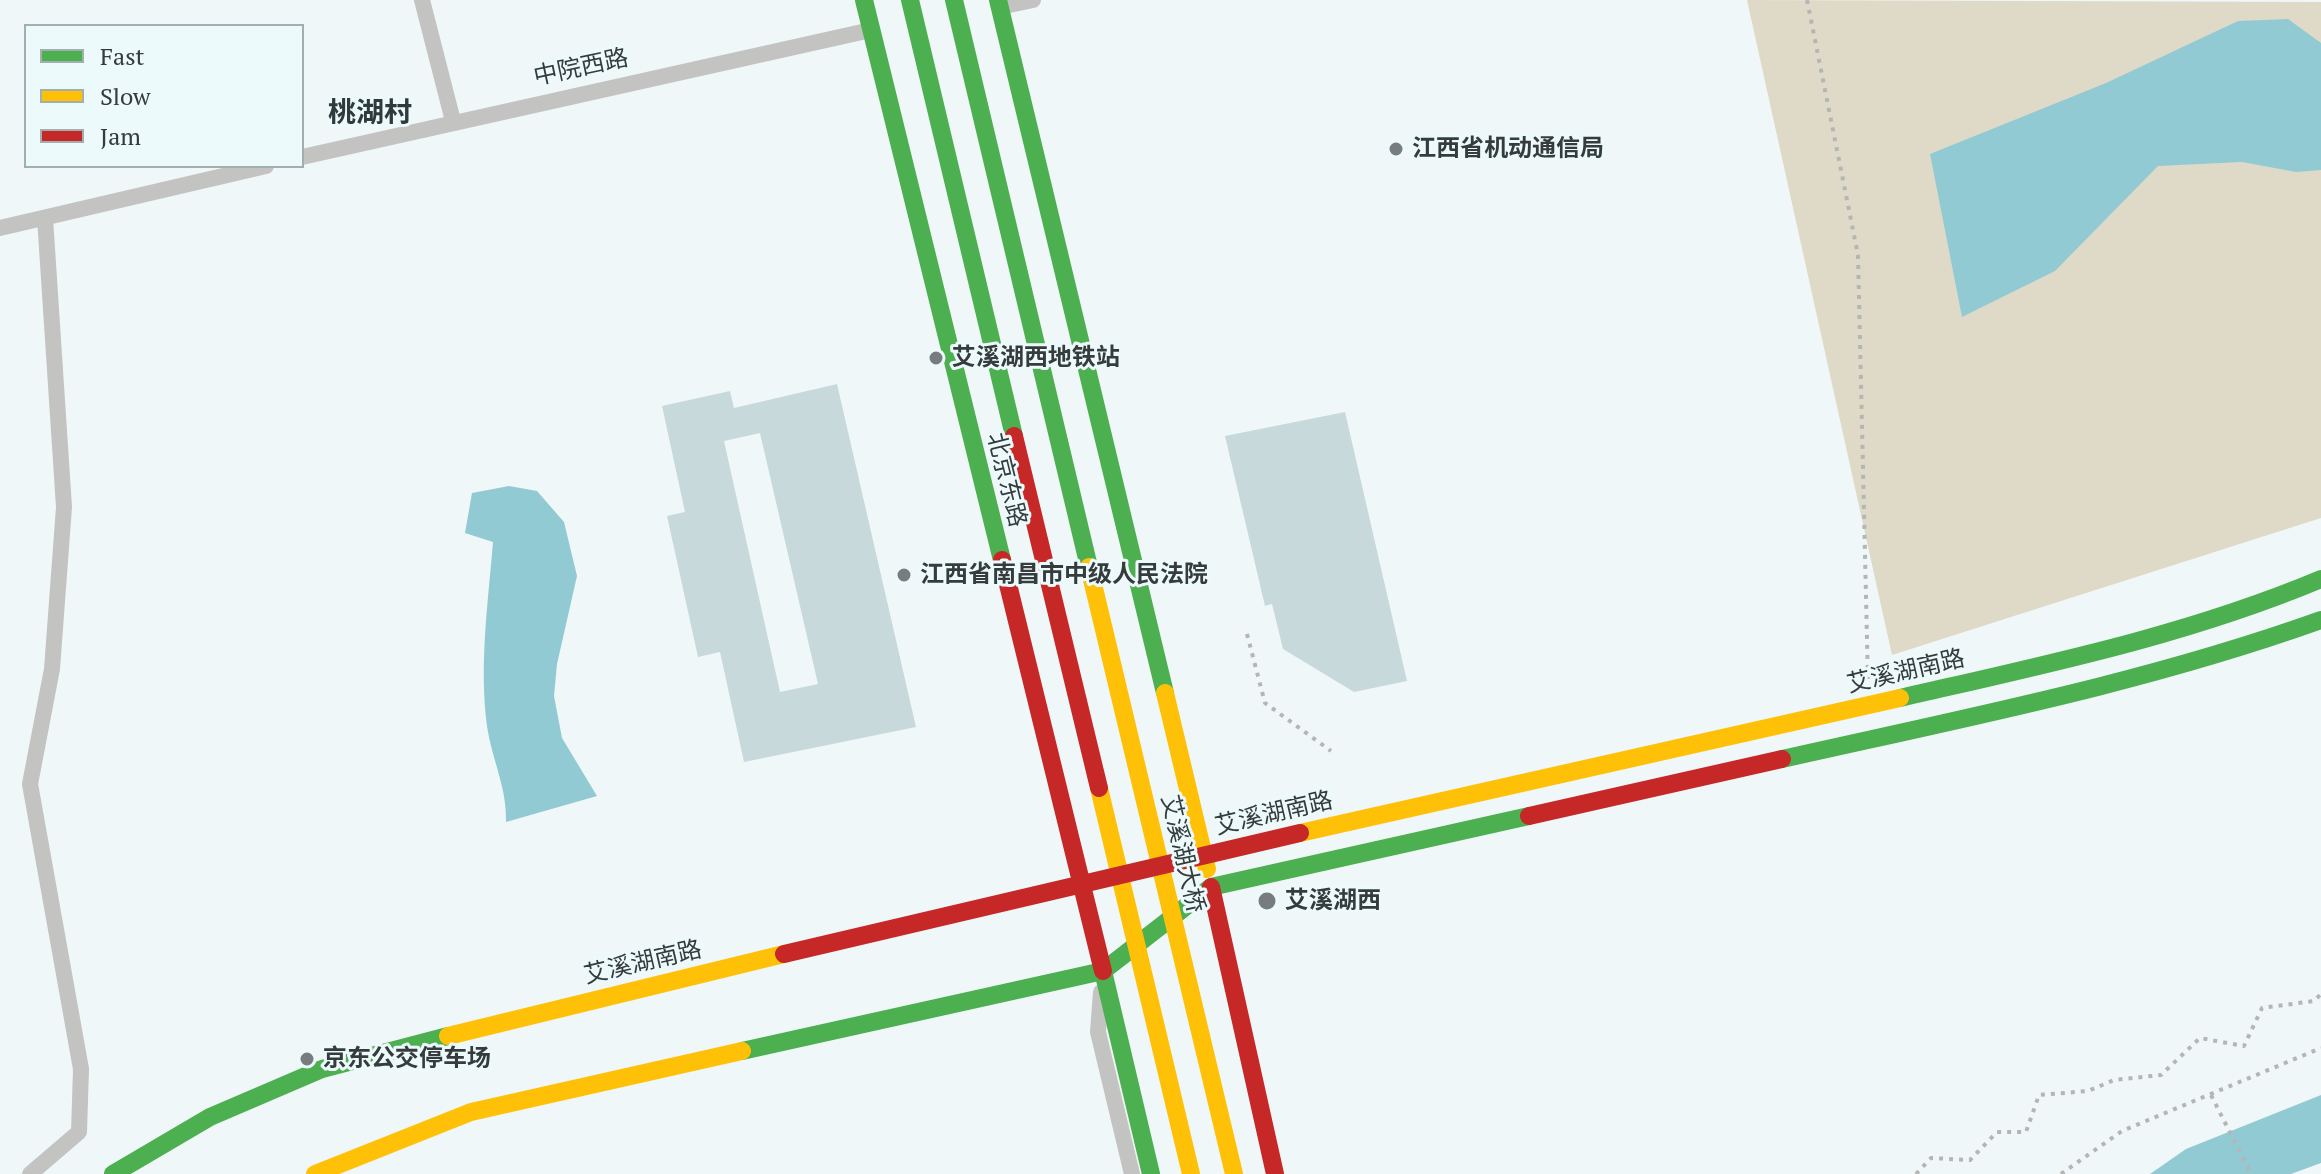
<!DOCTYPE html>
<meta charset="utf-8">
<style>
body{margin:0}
#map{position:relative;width:2321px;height:1174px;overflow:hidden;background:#f0f7f8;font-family:"PT Serif",serif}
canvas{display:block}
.legend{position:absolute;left:24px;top:24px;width:280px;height:144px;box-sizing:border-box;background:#ecfafc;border:2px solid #a3aeaf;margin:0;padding:10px 14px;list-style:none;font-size:24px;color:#363b3c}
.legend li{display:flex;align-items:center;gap:16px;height:40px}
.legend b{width:40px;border:2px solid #a3aeaf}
</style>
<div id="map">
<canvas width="2321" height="1174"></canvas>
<ul class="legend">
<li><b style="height:10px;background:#4caf50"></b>Fast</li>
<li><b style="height:10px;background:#ffc107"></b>Slow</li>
<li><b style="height:10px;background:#c62828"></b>Jam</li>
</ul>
</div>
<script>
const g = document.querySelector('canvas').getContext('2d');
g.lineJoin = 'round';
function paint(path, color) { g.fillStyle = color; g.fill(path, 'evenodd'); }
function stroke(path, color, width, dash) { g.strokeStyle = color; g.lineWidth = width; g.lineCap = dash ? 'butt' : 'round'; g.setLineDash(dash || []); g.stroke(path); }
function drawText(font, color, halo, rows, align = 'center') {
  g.font = font + ' "PT Serif","Noto Sans SC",serif'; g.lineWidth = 6; g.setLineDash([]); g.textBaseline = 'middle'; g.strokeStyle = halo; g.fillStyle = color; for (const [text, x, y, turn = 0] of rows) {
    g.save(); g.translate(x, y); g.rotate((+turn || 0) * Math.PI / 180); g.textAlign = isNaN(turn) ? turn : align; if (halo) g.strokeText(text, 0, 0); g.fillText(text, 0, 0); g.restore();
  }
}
paint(new Path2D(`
 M1747,0L2321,2V518L1892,655Z`), '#dfdac7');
paint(new Path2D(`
 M2288,19L2321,43V170L2296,172L2242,162L2158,166L2055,271L1962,317L1930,154L2106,83L2238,21Z
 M509,486L537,491L564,522L577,576L557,664L554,696L562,738L597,796L506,822C507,787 492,760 487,726C479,665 488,603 493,542L465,533L472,493Z
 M2321,1095V1163L2291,1174H2150L2186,1149Z`), '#92cad4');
paint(new Path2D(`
 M837,384L916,727L744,762L720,652L698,657L667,516L685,512L662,406L730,391L734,408ZM760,433L818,684L780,692L724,441Z
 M1345,412L1407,681L1354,692L1283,649L1272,604L1265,606L1225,436Z`), '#c8d9dc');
stroke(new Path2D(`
 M1807,0L1858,255L1868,682
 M1247,634L1265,703L1331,751
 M2211,1095L2251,1174
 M1916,1174L1931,1158L1970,1160L1997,1132H2026L2039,1095L2088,1091L2114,1080L2161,1075L2200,1038L2244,1046L2262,1008L2314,1001L2321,994
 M2061,1174L2122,1131L2321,1048`), '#b4b6b6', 4, [4, 6]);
stroke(new Path2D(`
 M422,0L453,121
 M1000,7L1033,0
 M302,157L871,30
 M0,228L266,166
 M1101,992L1098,1032L1132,1174
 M30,1174L79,1132L81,1069L30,784L52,669L64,507L45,218`), '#c3c3c2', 16);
stroke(new Path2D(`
 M864,0L1002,560
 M910,0L1014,436
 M954,0L1089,567
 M998,0L1165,693
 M1900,698C2043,665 2185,636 2321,579
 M1782,759C1964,718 2145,683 2321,620
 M1103,971L1151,1174
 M742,1051L1103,971L1211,887L1529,816
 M113,1174L210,1117L322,1069L448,1036`), '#4caf50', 18);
stroke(new Path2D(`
 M1089,567L1234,1174
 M1165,693L1207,869
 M1099,788L1191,1174
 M1300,833L1900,698
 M448,1036L784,954
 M315,1174L471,1112L742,1051`), '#ffc107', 18);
stroke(new Path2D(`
 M1014,436L1099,788
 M1002,560L1103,971
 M1529,816L1782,759
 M1211,887L1275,1174
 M784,954L1300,833`), '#c62828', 18);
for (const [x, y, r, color] of [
 [1396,149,8,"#777d7e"],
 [936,358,8,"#777d7e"],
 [904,575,8,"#777d7e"],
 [1267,901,10,"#777d7e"],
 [307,1059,8,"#777d7e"]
]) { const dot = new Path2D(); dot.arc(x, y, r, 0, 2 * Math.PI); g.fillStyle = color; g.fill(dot); stroke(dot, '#ecfafc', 3); }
drawText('24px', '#363b3c', '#ecfafc', [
 ["中院西路",581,68,-12],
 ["北京东路",1006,480,76],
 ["艾溪湖南路",1906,672,-13],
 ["艾溪湖南路",1274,814,-13],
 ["艾溪湖大桥",1182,854,77],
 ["艾溪湖南路",643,963,-13]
]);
drawText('bold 24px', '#363b3c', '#ecfafc', [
 ["江西省机动通信局",1412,149],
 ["艾溪湖西地铁站",952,358],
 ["江西省南昌市中级人民法院",920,575],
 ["艾溪湖西",1285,901],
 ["京东公交停车场",323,1059]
], 'left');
drawText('bold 28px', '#2f3a3c', '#ecfafc', [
 ["桃湖村",370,114]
]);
</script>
